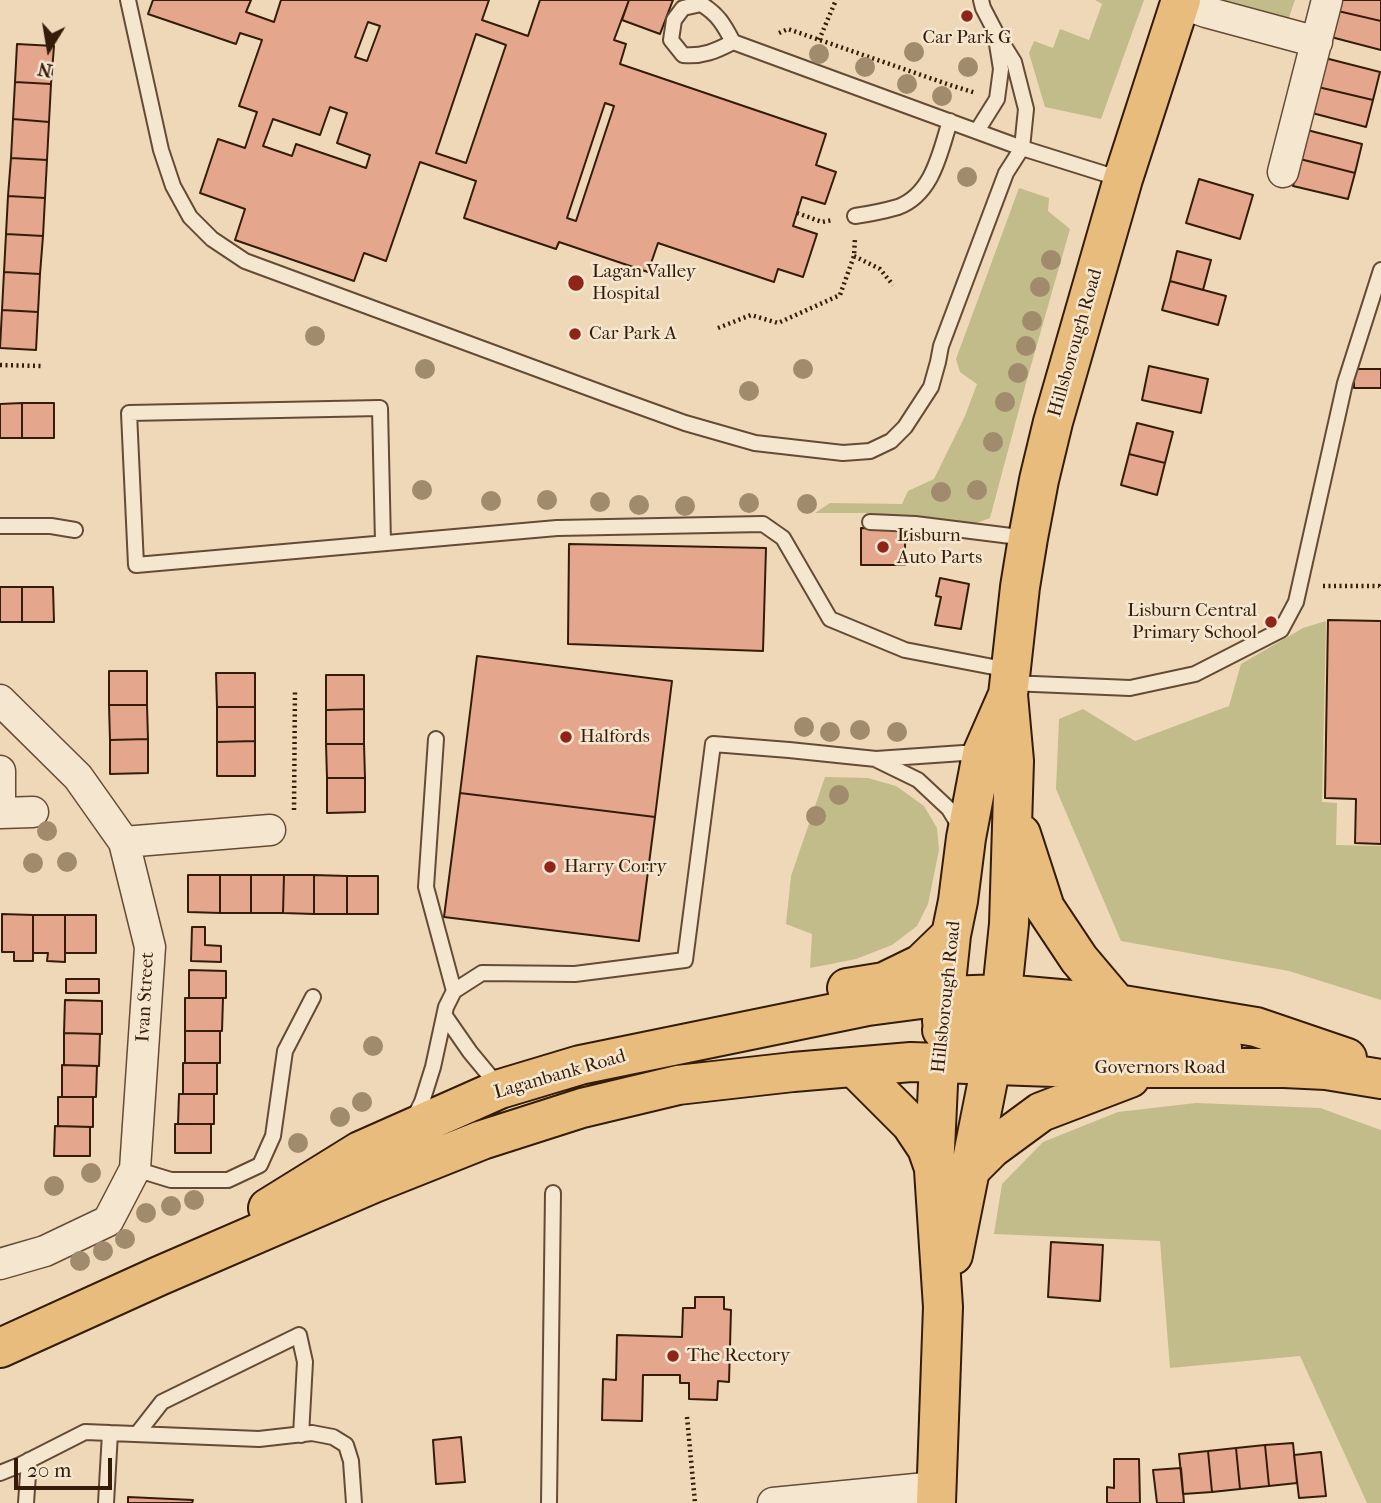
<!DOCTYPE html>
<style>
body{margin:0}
#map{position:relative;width:1381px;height:1503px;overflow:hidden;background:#efd8b7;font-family:"IM FELL French Canon",serif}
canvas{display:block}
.north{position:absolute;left:14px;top:14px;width:70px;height:70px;-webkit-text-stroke:5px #f5e6d0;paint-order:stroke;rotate:191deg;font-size:19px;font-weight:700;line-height:28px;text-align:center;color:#351c08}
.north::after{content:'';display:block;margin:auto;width:24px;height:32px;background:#351c08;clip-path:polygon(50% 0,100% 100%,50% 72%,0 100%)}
.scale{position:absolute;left:14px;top:1458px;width:98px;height:32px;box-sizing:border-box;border:4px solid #351c08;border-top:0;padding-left:9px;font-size:21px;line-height:24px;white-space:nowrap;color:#351c08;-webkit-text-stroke:5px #f5e6d0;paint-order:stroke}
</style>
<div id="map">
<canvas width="1381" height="1503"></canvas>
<div class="north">N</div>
<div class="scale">20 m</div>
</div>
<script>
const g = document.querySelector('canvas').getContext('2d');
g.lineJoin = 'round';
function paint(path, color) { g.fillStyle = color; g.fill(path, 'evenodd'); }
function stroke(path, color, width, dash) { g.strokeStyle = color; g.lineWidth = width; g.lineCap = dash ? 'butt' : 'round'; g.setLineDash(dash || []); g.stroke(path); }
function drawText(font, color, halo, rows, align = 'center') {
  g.font = font + ' "IM FELL French Canon",serif'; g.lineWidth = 5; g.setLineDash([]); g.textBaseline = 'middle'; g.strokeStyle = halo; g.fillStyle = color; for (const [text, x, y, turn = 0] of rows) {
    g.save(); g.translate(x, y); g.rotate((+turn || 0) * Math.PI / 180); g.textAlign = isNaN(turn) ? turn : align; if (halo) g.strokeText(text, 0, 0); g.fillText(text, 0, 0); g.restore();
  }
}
paint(new Path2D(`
 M1095,0H1144L1101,119L1045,107L1029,53L1034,41L1053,48L1060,29L1089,40L1102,4Z
 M1220,0H1295L1287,23L1218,5Z
 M1019,188L1049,198L1048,211L1070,229L1026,383L990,518L974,524L868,513H815L830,503L902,504L908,491L934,479L965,416L977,384L960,372L956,359Z
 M1326,621L1322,802L1337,803L1336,845L1381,846V1000L1289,971L1121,941L1056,789L1059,719L1083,709L1135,741L1229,706L1241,664L1303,628Z
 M825,777L868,778L896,786L924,806L937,828L939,850L928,904L917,926L892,945L856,959L810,968L812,934L786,924L791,876Z
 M1196,1103L1320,1108L1381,1130V1503H1367L1300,1356L1170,1368L1160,1241L994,1234L1002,1184L1043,1142L1118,1112Z`), '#c1bc89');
const building = new Path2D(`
 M153,0H251L246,12L274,22L281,0H489L482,20L528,36L540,0H629L614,40L626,44L620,64L826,134L816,165L836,172L825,204L802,197L793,226L817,234L803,277L778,269L774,282L658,243L648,272L559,242L556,249L464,218L476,181L420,162L386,261L364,253L354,281L235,240L245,209L200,193L218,139L245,148L257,112L239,106L262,40L240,33L236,44L148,14ZM368,22L380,26L367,61L355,57ZM476,34L506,45L466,163L436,153ZM605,103L614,106L576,221L567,218ZM330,107L347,113L337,143L370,155L366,168L296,144L292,156L263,146L273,119L320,135Z
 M629,0H673L660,34L622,20Z
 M1341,0H1381V21L1338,11Z
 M1338,11L1381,21V50L1331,37Z
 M17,44L54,46L51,84L15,82Z
 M1325,58L1380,72L1373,100L1318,87Z
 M15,82L51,84L49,122L13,119Z
 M1318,87L1373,100L1366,127L1312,113Z
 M13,119L49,122L47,160L11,158Z
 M1307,130L1362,144L1355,173L1300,159Z
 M11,158L47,160L45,198L8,196Z
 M1300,159L1355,173L1348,199L1293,186Z
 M1199,179L1253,195L1240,239L1186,223Z
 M8,196L45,198L43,236L6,234Z
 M6,234L43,236L40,274L4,272Z
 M1177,251L1211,260L1203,290L1170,281Z
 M4,272L40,274L38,312L2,310Z
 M1170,281L1226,296L1218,325L1162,310Z
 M2,310L38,312L36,350L0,348Z
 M1149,366L1208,379L1201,413L1142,400Z
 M1354,369H1381V388H1354Z
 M22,403V438H0V404Z
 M22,403H54V438H22Z
 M1137,423L1173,432L1165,463L1129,454Z
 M1129,454L1165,463L1157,495L1121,485Z
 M861,528L905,529V565H861Z
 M569,544L766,548L763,651L568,644Z
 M940,578L969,584L961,629L935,625L941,597L936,596Z
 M0,587H22V622H0Z
 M22,587H53L54,622H22Z
 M1328,620L1381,621V844L1355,843L1356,799L1325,798Z
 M477,656L672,681L655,817L460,793Z
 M109,671H147V705H109Z
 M216,673H255V707H217Z
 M326,675H364V709L326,710Z
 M109,705H147L148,739L110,740Z
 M217,707H255V741L217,742Z
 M364,709V744H326V710Z
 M148,739V773L110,774V740Z
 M255,741V776H217V742Z
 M326,744H364L365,778H327Z
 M327,778H365V812L327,813Z
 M460,793L655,817L639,941L444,917Z
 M188,875H220V913L188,912Z
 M220,875H251V913H220Z
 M251,875H284L283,913H251Z
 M284,875H314V914L283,913Z
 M314,875L347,876V914H314Z
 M347,876H378V914H347Z
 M2,914L33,915V961H14V952H2Z
 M33,915H65V962L47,961L48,953H33Z
 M65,915H96V953H65Z
 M192,927H205V945L221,946V962L191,961Z
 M189,970L226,971V998H189Z
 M66,979H99V993H66Z
 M185,998H223L222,1031H185Z
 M65,1000L102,1001V1034L64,1033Z
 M185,1031H220V1063H185Z
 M64,1033L100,1034L99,1066L64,1065Z
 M183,1063H217V1094H183Z
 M62,1065L97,1066L96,1097H62Z
 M179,1094H214V1124H178Z
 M58,1097H93V1127L58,1126Z
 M175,1124H211V1153H175Z
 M55,1126L90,1127V1156H54Z
 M1051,1242L1103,1245L1100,1301L1048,1297Z
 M695,1297H724V1309L731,1310L729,1382L718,1381L717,1400L689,1399V1383H680V1375H643L642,1421L602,1420L603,1379L616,1380L617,1335L682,1337L683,1308H695Z
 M461,1437L465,1482L436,1484L433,1440Z
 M1293,1443L1297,1483L1269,1486L1265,1445Z
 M1265,1445L1269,1486L1240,1489L1236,1448Z
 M1236,1448L1240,1489L1212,1492L1208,1451Z
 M1208,1451L1212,1492L1183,1494L1179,1454Z
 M1321,1452L1326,1496L1299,1498L1294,1455Z
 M1114,1459H1139L1140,1503H1107V1487L1114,1488Z
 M1181,1468L1184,1503H1157L1153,1470Z
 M128,1497L193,1500L192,1503H128Z`);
paint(building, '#e4a78e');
stroke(building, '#351c08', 2);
const lane = new Path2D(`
 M128,0L161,150L173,186L190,217L212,239L245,261L613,397L685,423L755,443L843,453L870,451L891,441L905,427L931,387L938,362L941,346L1006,173L1022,148L1026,109L1014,62L996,33L983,8L981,0
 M701,4C718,14 724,25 733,42C716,51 702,57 683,55L671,40L674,20L683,8Z
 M733,42L1022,148L1121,179
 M977,131L997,99L1001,69L996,38
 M855,216C869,214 884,211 898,207C933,194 940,152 950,121
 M870,522L915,524L1027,538
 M0,526H51L75,530
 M383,543L380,408L129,413L136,565L557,528L763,524L783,538L830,619L905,650L1009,670
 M1010,683L1130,688L1195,674L1281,630L1296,602L1345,383L1381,270
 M436,739L426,887L454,991
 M877,760L918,780L949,809L960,827
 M445,1016L470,1052L499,1087
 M414,1118L422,1102L433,1067L446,1007L454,991L482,973L575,974L685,960L713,744L789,750L876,759L963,753L980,754
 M135,1169L171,1180H228L260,1165L273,1136L285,1051L313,997
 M137,1434L162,1402L299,1335L305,1362L301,1435
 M0,1473L20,1465L85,1432L259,1439L312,1433L333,1437L346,1445L351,1461L354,1503
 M26,1503L29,1460
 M106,1503L110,1433
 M549,1503L553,1193`);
const street = new Path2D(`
 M1180,3L1206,12L1317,42
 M1283,172L1327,0
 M0,700L78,777L124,842L150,947L135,1169L108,1221L45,1251L0,1264
 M0,802V771
 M0,813L33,812
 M124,842L270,830
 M773,1503L936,1487`);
const primary = new Path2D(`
 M855,1068L911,1124L927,1148L934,1168
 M953,1255L991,1065
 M936,1503L943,1307L934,1170L939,1063`);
const highway = new Path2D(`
 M1021,834L1045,908L1079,959L1117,1004
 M847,988L884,982L921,964L951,935
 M942,1021L951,935L958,901L966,838L982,754L1007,697
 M942,1030L1085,1032L1209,1045L1222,1048
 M991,1065L998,1031L1009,924L1014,761L1008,695L1020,587L1028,538L1039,480L1053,422L1123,179L1181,0
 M970,1170L992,1148L1041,1112L1130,1078
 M268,1208L360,1151L500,1089L580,1065L868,1006L944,996L1003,994L1117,1004L1256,1027L1347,1058
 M0,1348L159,1276L374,1183L482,1140L582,1108L678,1085L793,1072L911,1062L1082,1068H1284L1326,1070L1381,1079`);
stroke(lane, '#644b34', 18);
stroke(street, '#644b34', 33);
stroke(primary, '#351c08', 42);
stroke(highway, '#351c08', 42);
stroke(new Path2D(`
 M779,33L788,29L953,86L976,93
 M819,40L836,0
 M797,213L822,222L833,220
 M854,256L880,269L893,285
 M718,328L751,315L778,323L840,295L854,256L855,238
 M0,365L42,366
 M1323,586H1379L1381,588
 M294,810L295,689
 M687,1417L695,1503`), '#351c08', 4.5, [2, 3.5]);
stroke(lane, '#f5e6d0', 14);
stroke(street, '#f5e6d0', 30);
stroke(primary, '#e8bc7c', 38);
stroke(highway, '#e8bc7c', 38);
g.fillStyle = '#a08b6c';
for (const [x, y] of [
 [914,52],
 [819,54],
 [865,67],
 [968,67],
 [907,84],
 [942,96],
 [967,177],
 [1051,260],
 [1040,287],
 [1032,321],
 [315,336],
 [1026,346],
 [425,369],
 [803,369],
 [1018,373],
 [749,391],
 [1005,402],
 [993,442],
 [422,490],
 [977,490],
 [941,492],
 [547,500],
 [491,501],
 [600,502],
 [749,503],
 [807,504],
 [639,505],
 [685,506],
 [804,727],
 [860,730],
 [830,732],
 [897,732],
 [839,795],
 [816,816],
 [47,831],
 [67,862],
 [33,863],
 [373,1046],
 [362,1102],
 [340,1117],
 [298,1143],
 [91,1173],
 [54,1186],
 [194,1200],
 [171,1206],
 [146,1213],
 [125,1239],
 [103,1251],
 [80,1261]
]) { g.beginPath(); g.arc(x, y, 10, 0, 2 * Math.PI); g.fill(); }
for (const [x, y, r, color] of [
 [967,16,7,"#8f2418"],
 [576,283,9,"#8f2418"],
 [575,334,7,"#8f2418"],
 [883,547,7,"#8f2418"],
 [1271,622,7,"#8f2418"],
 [566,737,7,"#8f2418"],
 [550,867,7,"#8f2418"],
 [673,1356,7,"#8f2418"]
]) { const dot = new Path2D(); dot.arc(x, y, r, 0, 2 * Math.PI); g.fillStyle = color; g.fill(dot); stroke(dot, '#f5e6d0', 2.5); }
drawText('19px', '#351c08', '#f5e6d0', [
 ["Car Park G",967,38,"center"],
 ["Lagan Valley",592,272],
 ["Hospital",592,294],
 ["Car Park A",589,334],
 ["Lisburn",897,536],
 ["Auto Parts",897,558],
 ["Lisburn Central",1257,611,"right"],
 ["Primary School",1257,633,"right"],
 ["Halfords",580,737],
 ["Harry Corry",564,867],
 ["The Rectory",687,1356]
], 'left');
drawText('19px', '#351c08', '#f5e6d0', [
 ["Hillsborough Road",1076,343,-74],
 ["Ivan Street",146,997,-87],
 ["Hillsborough Road",947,997,-84],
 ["Governors Road",1160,1068],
 ["Laganbank Road",560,1075,-16]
]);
</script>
